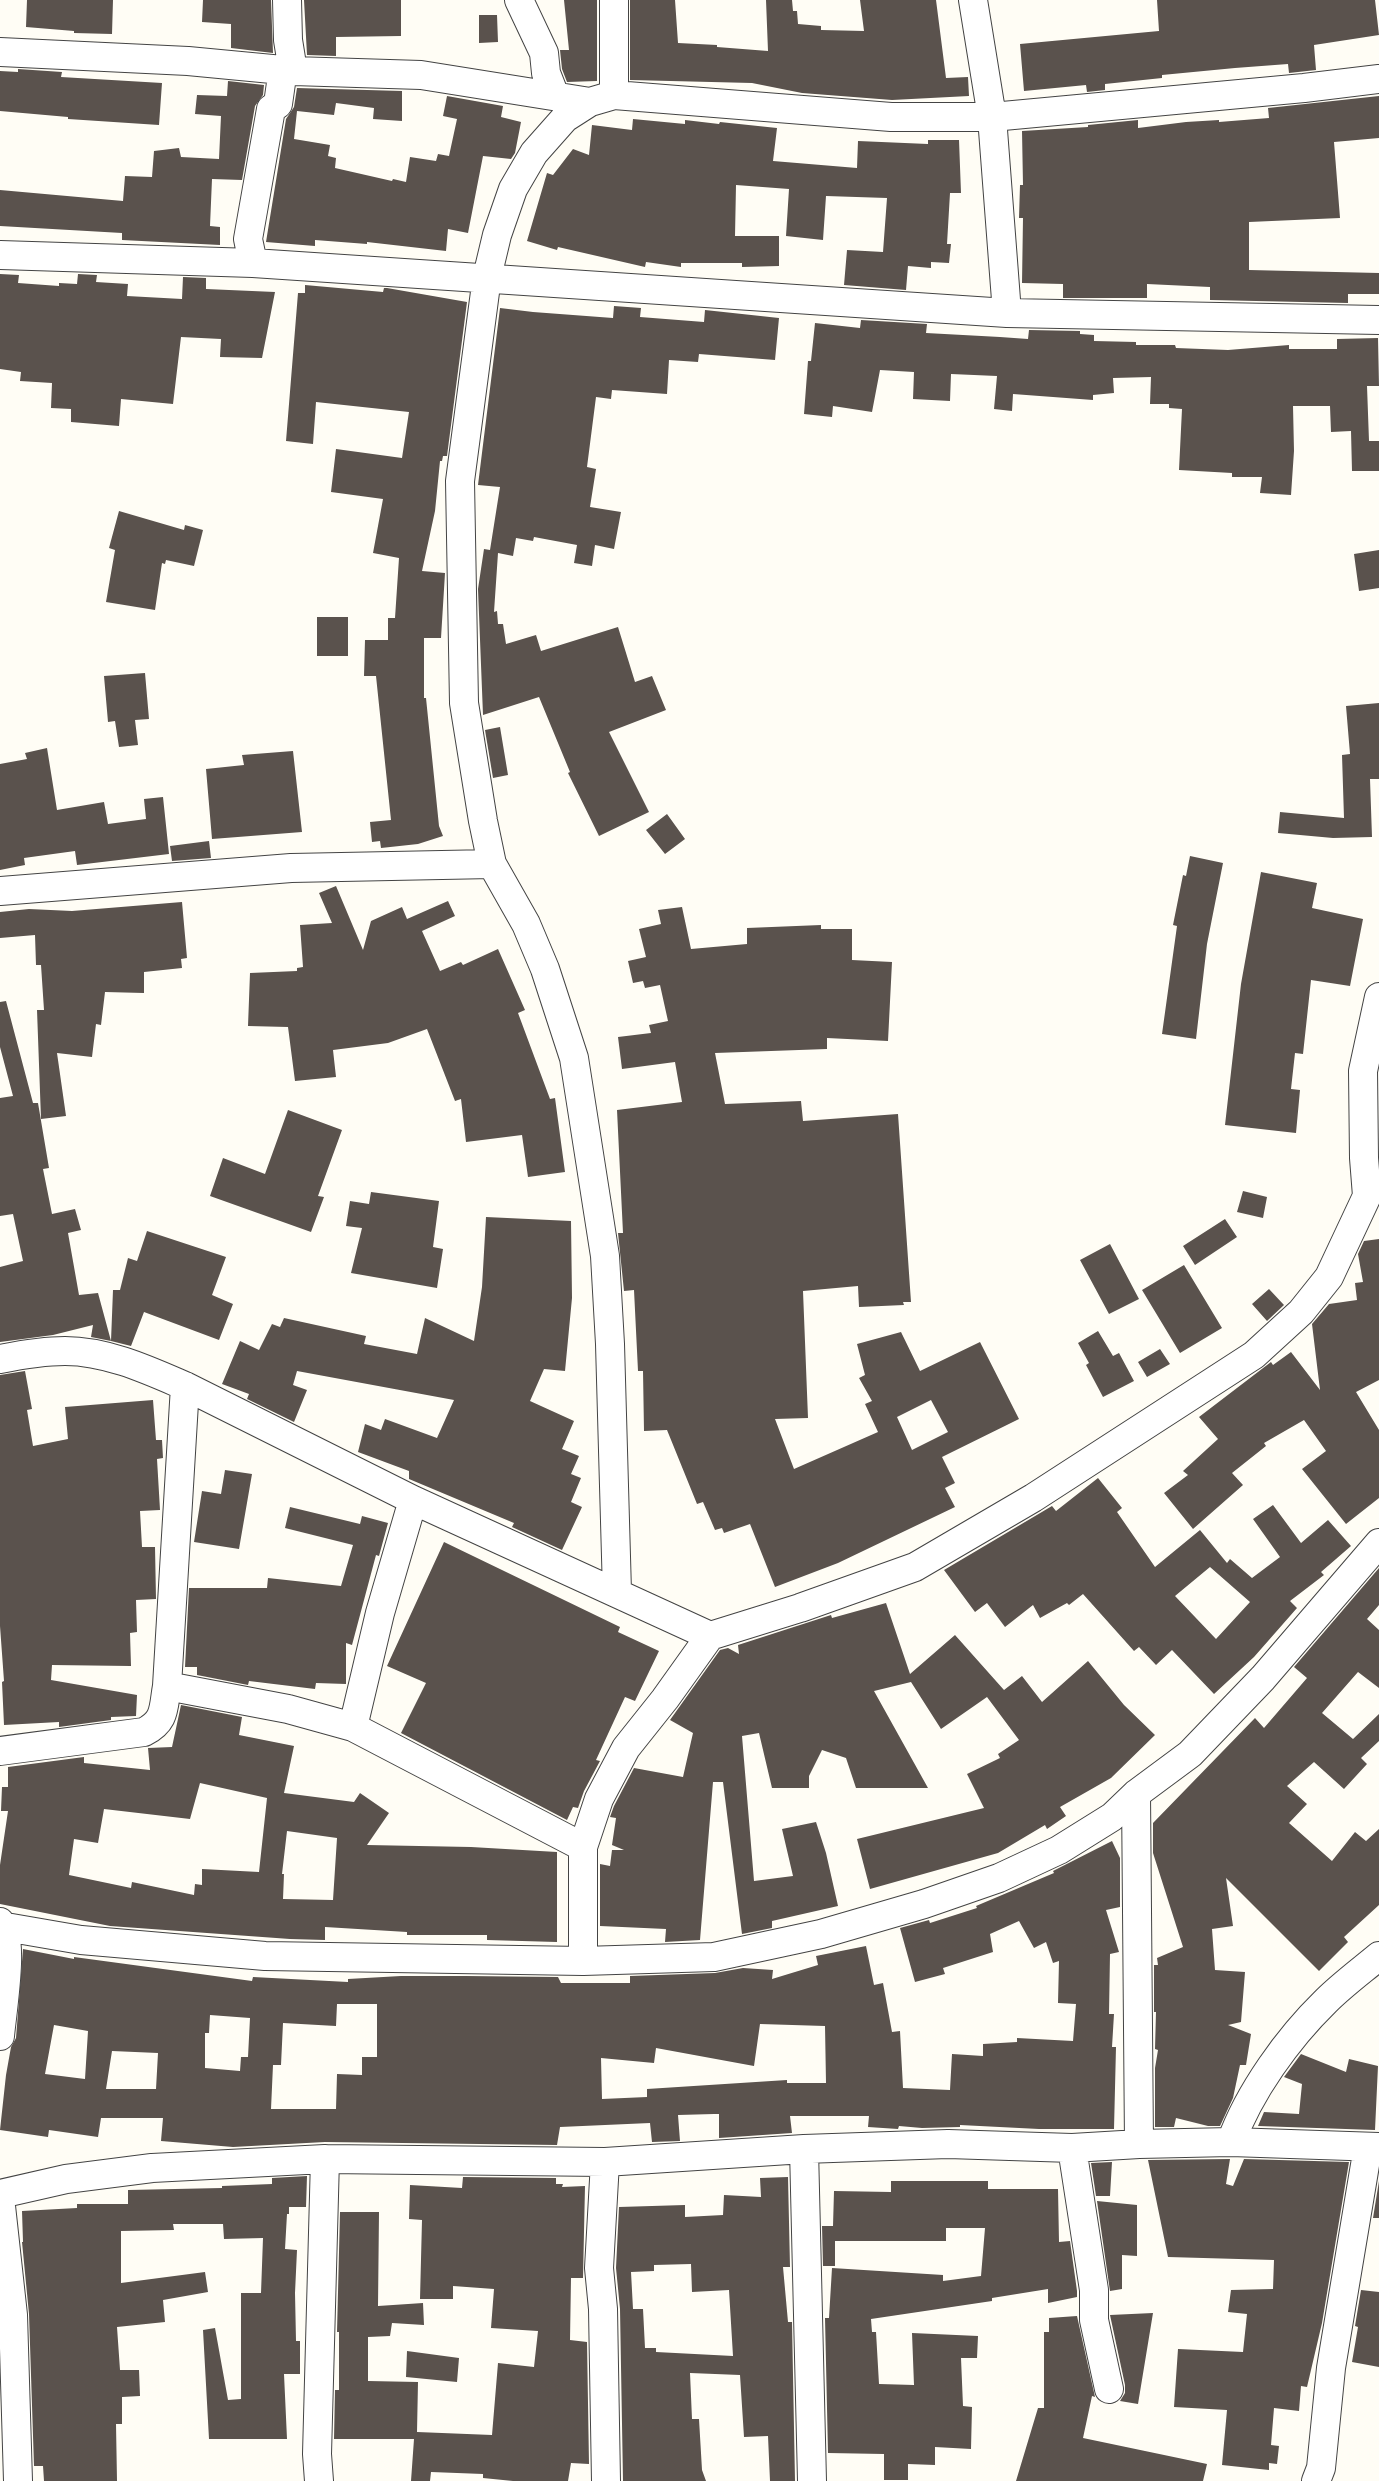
<!DOCTYPE html>
<style>
body{margin:0}
canvas{display:block;background:#fffdf5}
</style>
<canvas width="1379" height="2481"></canvas>
<script>
const g = document.querySelector('canvas').getContext('2d');
g.lineJoin = 'round';
function paint(path, color) { g.fillStyle = color; g.fill(path, 'evenodd'); }
function stroke(path, color, width, dash) { g.strokeStyle = color; g.lineWidth = width; g.lineCap = dash ? 'butt' : 'round'; g.setLineDash(dash || []); g.stroke(path); }
paint(new Path2D(`
 M27,0H113L112,34L74,33V31L26,27Z
 M203,0H271L273,53L231,48V24L202,22Z
 M304,0H401V36L336,37V56L307,55Z
 M564,0H597V81L567,82L562,69L560,50H569Z
 M630,0H675L678,43L717,45V47L768,51L766,0H792L793,11H797L798,24L821,26V30L864,31L860,0H936L946,78L968,77L969,96L892,100L802,93L752,83L630,80Z
 M1157,0H1375L1379,35L1314,45L1316,70L1289,73L1288,64L1235,68L1162,75V78L1105,84V90L1087,92L1086,85L1024,91L1020,44L1159,31Z
 M479,15H497L498,42L479,43Z
 M18,69L62,72L61,77L162,83L159,125L68,119V117L0,111V71L18,72Z
 M228,81L264,85L263,95L255,106L242,180L212,179L210,226L220,227V245L122,240V233L0,226V190L123,201L125,176L152,177L154,151L179,148L181,157L219,159L221,116L195,114L197,95L227,96Z
 M297,88L402,91V121L373,119L374,108L336,103L334,115L297,111L294,139L330,145L328,156L336,158L335,168L392,181L393,179L406,182L410,157L436,161L438,154L449,156L457,119L443,116L447,96L503,106L501,117L521,122L515,153L511,159L483,156L468,233L448,229L446,251L367,242V244L315,240V246L266,242L286,119L294,107Z
 M1379,96V138L1334,142L1340,218L1249,222V270L1379,273V294H1348V303L1210,300V287L1147,284V298H1063V284L1022,283L1023,218H1019L1020,185H1023L1022,131L1088,127V125L1138,120V128L1186,122L1219,120V122L1269,118L1268,108Z
 M633,119L685,124V120L719,124L720,122L777,128L773,161L857,168L858,141L928,144V140H959L961,193H950L947,244H951L949,263L931,262V268L908,266L906,290L844,285L847,250L883,252L887,198L826,196L823,240L786,236L789,189L736,185L735,236H779V266L742,267V263H681V267L646,262L645,267L558,247L557,250L527,241L547,173L553,175L573,149L589,155L592,125L632,130Z
 M0,274L19,275L18,283L59,286V283L77,284L78,274L97,275L96,282L128,284L127,296L182,299L183,277L206,278V289L275,292L262,358L220,357L221,339L181,337L173,404L121,399L119,426L71,422V409L51,408L52,383L20,381L21,372L0,369Z
 M305,285L383,292L384,288H387L467,302L447,456H443L442,461H440L435,511L422,571L445,573L441,638H424V698H426L439,826L443,836L418,844L381,848L380,841L372,842L370,822L391,820L376,676H364L365,640H388V618H395L399,558L373,553L383,499L331,492L336,449L402,458L409,412L316,402L313,444L286,441L298,293H305Z
 M614,306L641,308L640,317L704,322L705,310L779,318L775,360L699,354L698,362L669,360L667,394L612,390L611,399L596,397L587,467L596,469L590,507L621,512L614,549L595,545L592,566L574,563L577,545L534,537L533,541L516,538L513,556L498,553L494,612L497,611L498,624H503L506,644L536,635L541,651L618,627L635,682L652,676L666,710L609,732L649,812L599,836L568,773L570,772L539,697L483,715L478,589L484,549L490,550L500,487L478,485L500,308L533,312L613,318Z
 M861,320L927,324L926,333L1000,337L1028,339L1029,330L1080,331V334L1094,335V341L1136,342V345H1175L1176,348L1228,350L1289,345V349H1337V339L1378,338L1379,386H1367L1369,441H1379V471H1352L1351,431L1331,432L1330,406H1293L1294,451L1291,495L1260,493L1262,477H1232V473L1179,470L1182,409L1169,408V404H1150L1151,377L1113,378L1114,393L1093,395V400L1013,394L1012,411L994,409L997,376L951,374L950,401L913,399L914,372L880,370L872,412L833,406L832,417L804,414L808,361H811L815,323L860,328Z
 M119,511L184,530L185,525L203,530L194,566L166,560L165,564L162,563L155,610L106,602L115,550L109,548Z
 M1379,550V588L1359,591L1354,554Z
 M317,617H348V656H317Z
 M145,673L149,719L135,720L138,745L119,747L115,721L108,722L104,676Z
 M1379,703V779H1370L1372,837L1333,838L1278,833L1280,812L1344,818L1342,755L1350,754L1346,706Z
 M500,727L508,775L493,778L485,730Z
 M47,748L57,810L104,802L108,824L146,819L144,799L163,797L169,854L77,865L75,851L24,858L25,865L0,870V764L27,759L25,753Z
 M293,751L302,832L212,839L206,769L244,765L242,755Z
 M667,814L685,839L665,854L646,830Z
 M209,841L211,858L172,861L170,846Z
 M1190,856L1223,863L1207,944L1196,1039L1162,1034L1177,926L1173,925L1183,875L1186,876Z
 M1261,872L1317,883L1312,908L1363,919L1350,986L1311,980L1303,1054L1295,1053L1291,1089L1300,1090L1296,1133L1225,1125L1241,984Z
 M336,886L363,950L371,921L402,907L407,919L448,901L455,916L422,931L440,971L461,962L463,965L498,949L525,1010L518,1013L550,1099L555,1098L565,1172L528,1177L522,1135L466,1142L461,1099L455,1101L427,1029L388,1043L333,1050L336,1077L295,1081L288,1027L248,1026L250,973L297,971V968L303,967L300,925L332,923L319,893Z
 M182,902L187,958L181,959L182,968L144,972V993L105,992L101,1025L96,1024L92,1057L57,1053L66,1116L41,1119L37,1010H44L41,965H36L35,935L0,938V912L29,909L72,911Z
 M682,907L691,949L747,944V928L821,925V929H852V960L892,962L888,1041L827,1038V1049L715,1053L725,1104L801,1101L803,1121L898,1114L911,1302H903L904,1305L859,1307L858,1286L803,1291L808,1418L775,1419L794,1469L878,1432L865,1404L872,1401L859,1378L865,1375L857,1344L901,1332L920,1371L980,1342L1019,1419L942,1457L955,1483L945,1488L955,1507L838,1563L775,1587L750,1524L724,1533L722,1528L715,1530L703,1502L697,1504L667,1430L644,1431L643,1371H638L634,1290L624,1291L618,1233H623L617,1110L682,1102L675,1062L622,1069L618,1037L651,1033L649,1025L668,1021L660,985L645,988L643,981L633,983L628,961L646,957L639,929L661,924L658,910ZM931,1400L948,1432L912,1450L897,1417Z
 M6,1001L33,1103H38L49,1168L43,1169L52,1214L75,1209L81,1230L68,1233L79,1295L98,1293L111,1341L91,1337L93,1325L53,1335L0,1342V1267L23,1261L13,1214L0,1216V1098L13,1096L0,1047V1002Z
 M288,1110L342,1130L318,1196L324,1197L311,1232L210,1196L223,1158L265,1174Z
 M1243,1191L1267,1197L1263,1218L1237,1212Z
 M371,1192L439,1201L433,1247L443,1249L437,1288L351,1273L362,1228L346,1226L350,1201L369,1204Z
 M486,1217L571,1221L572,1298L565,1371L544,1369L530,1401L574,1421L562,1449L579,1456L571,1474L581,1478L571,1502L582,1507L562,1550L512,1527L514,1523L409,1479V1471L358,1452L365,1424L381,1430L385,1419L437,1438L454,1400L297,1371L293,1385L307,1390L294,1422L247,1399L249,1394L222,1384L240,1341L259,1350L272,1324L280,1327L284,1318L366,1336L364,1344L417,1354L425,1318L474,1341L482,1287Z
 M1225,1219L1237,1237L1195,1265L1183,1246Z
 M147,1231L226,1257L212,1295L233,1304L219,1340L144,1312L131,1346L111,1341L113,1290H120L128,1258L137,1261Z
 M1379,1239V1380L1356,1392L1379,1430V1498L1346,1524L1302,1469L1326,1451L1304,1420L1264,1443L1266,1446L1232,1473L1243,1485L1193,1529L1164,1493L1188,1475L1183,1471L1218,1439L1199,1417L1271,1362L1273,1365L1291,1352L1320,1390L1312,1324L1329,1304L1357,1300L1355,1283L1363,1282L1358,1254L1364,1241Z
 M1110,1244L1139,1299L1109,1314L1080,1260Z
 M1184,1265L1222,1328L1180,1353L1142,1290Z
 M1269,1289L1284,1305L1267,1321L1252,1304Z
 M1098,1331L1113,1356L1119,1353L1134,1381L1103,1397L1086,1365L1089,1363L1078,1343Z
 M1160,1349L1170,1364L1147,1377L1138,1362Z
 M25,1371L32,1409L27,1410L33,1446L68,1439L65,1407L153,1400L156,1440H162L163,1458L157,1459L160,1510L140,1511L142,1547H155L156,1599L136,1600L137,1632L130,1633L131,1666L52,1665L51,1680L137,1695L136,1716L111,1717V1720L59,1727V1722L4,1725L2,1682L4,1681L0,1626V1375Z
 M225,1470L252,1474L239,1549L194,1542L202,1491L221,1494Z
 M1098,1478L1122,1508L1117,1512L1155,1567L1200,1530L1227,1563L1230,1559L1252,1578L1280,1557L1253,1519L1273,1505L1301,1543L1328,1520L1351,1546L1321,1572L1324,1575L1290,1601L1297,1608L1254,1657L1214,1694L1172,1650L1156,1665L1139,1647L1134,1651L1083,1594L1069,1605L1067,1603L1040,1618L1033,1605L1005,1627L987,1603L975,1612L944,1570L1052,1506L1056,1511ZM1210,1567L1250,1602L1216,1639L1175,1596Z
 M290,1507L360,1524L362,1516L388,1523L379,1556L376,1555L352,1645L346,1643V1684L316,1683L315,1689L249,1681L248,1685L197,1675V1667H185L189,1588H267L268,1578L341,1586L353,1545L285,1528Z
 M444,1542L620,1627L618,1632L659,1651L635,1701L625,1697L596,1760L600,1761L584,1791L578,1808L573,1807L567,1820L401,1733L426,1683L387,1666Z
 M1379,1568V1605L1367,1619L1379,1630V1688L1358,1672L1322,1713L1353,1739L1379,1714V1741L1361,1758L1367,1764L1344,1789L1314,1762L1287,1786L1307,1804L1289,1823L1332,1861L1355,1832L1366,1841L1379,1829V1905L1344,1937L1348,1942L1319,1971L1226,1878L1233,1926L1212,1929L1215,1970L1245,1972L1241,2022L1228,2025L1251,2034L1246,2065H1240L1233,2098L1220,2126H1208L1176,2118L1174,2127H1155V2068L1158,2050L1155,2049L1156,2012H1154V1965H1158L1157,1958L1183,1947L1153,1853V1823L1255,1718L1264,1728L1307,1678L1294,1667Z
 M886,1603L910,1674L955,1635L1004,1690L1022,1676L1042,1702L1088,1661L1124,1705L1155,1735L1111,1778L1060,1807L1066,1816L1047,1829L1045,1825L998,1853L870,1889L857,1839L984,1808L967,1774L1000,1758L998,1754L1019,1740L987,1697L941,1729L911,1682L874,1691L928,1788H856L846,1758L822,1750L809,1776V1788H772L759,1733L742,1736L754,1881L793,1876L782,1829L816,1822L826,1853L838,1906L772,1921V1928L742,1934L723,1782H713L700,1940L665,1942L666,1929L600,1926V1864L610,1866L612,1850H624L612,1845L616,1818L610,1817L614,1806L634,1768L683,1777L693,1733L670,1720L720,1650L728,1648L739,1654L738,1645L831,1615L832,1618Z
 M181,1705L242,1717L239,1735L294,1746L284,1793L354,1802L360,1793L389,1813L367,1845L471,1847L557,1852V1942L487,1940V1935H407V1932L325,1927V1940L290,1939L110,1926L0,1904V1865L8,1811H1L2,1787H8V1767L84,1757V1763L150,1770L148,1748L172,1747ZM200,1783L267,1798L259,1872L202,1869V1885L195,1884L194,1895L132,1882L131,1888L69,1875L74,1839L98,1843L104,1809L190,1819ZM287,1831L337,1838L333,1900L283,1899L284,1874H282Z
 M1112,1841L1120,1858V1907L1106,1910L1119,1952L1110,1954L1109,2014H1114L1112,2047H1116L1114,2129H1039L960,2125V2127L922,2128L899,2126L898,2129L868,2127L869,2116H790L792,2133L719,2138V2114H714L678,2115L680,2141L652,2142L650,2123L560,2127L557,2145L325,2142L233,2147L161,2141L163,2118H101L98,2137L49,2130L48,2137L0,2130L6,2075L11,2047L16,2038L23,1949L74,1959V1957L252,1981L253,1977L348,1982V1979L401,1976H466L558,1977L561,1983H630V1976L715,1973L743,1968L773,1970L772,1979L818,1965L816,1956L866,1946L874,1985L883,1983L892,2032L900,2031L903,2088L950,2090L952,2054L983,2056V2044L1017,2042V2038L1073,2041L1076,2004L1058,2003L1059,1961L1053,1963L1046,1942L1034,1948L1019,1921L990,1934L993,1952L943,1968L945,1974L915,1982L900,1928L929,1920L930,1923L977,1908L976,1906L1054,1873L1053,1871ZM337,2004H377V2057H362V2075L337,2074L336,2109H271L273,2065H281L283,2023L336,2026ZM210,2015L250,2018L248,2057H241L240,2071L205,2068V2033H209ZM760,2024L825,2026L826,2083H787V2080L647,2089V2097L602,2099L601,2058L654,2063L656,2048L754,2066ZM54,2025L88,2031L85,2079L45,2074ZM112,2051L158,2053L156,2089H106Z
 M1301,2054L1346,2072L1349,2059L1378,2066L1375,2130L1258,2126L1264,2112L1299,2114L1302,2084L1284,2077Z
 M1230,2159L1226,2184L1233,2186L1244,2159L1349,2162L1322,2323L1307,2387L1301,2386L1299,2411L1274,2408L1271,2445L1279,2446L1277,2464L1269,2463V2470L1222,2465L1227,2410L1174,2407L1178,2349L1243,2352L1247,2314L1228,2312L1231,2290L1273,2289L1274,2260L1168,2257L1148,2160Z
 M1112,2162L1110,2196H1096L1091,2163Z
 M307,2176L306,2207H289V2214H287L285,2249L297,2250L295,2293L296,2341H300V2374H284L287,2439H209L203,2330L215,2328L228,2400L241,2399V2293H261L263,2238L224,2239L223,2224H173L174,2230L121,2231V2283L205,2272L208,2292L163,2300L165,2322L117,2327L120,2370H139L140,2396L122,2397V2424H116L117,2481H44L43,2466H34L29,2314L22,2242H23L22,2211L77,2208V2204H128V2190L222,2188V2186L272,2184V2178Z
 M463,2177L556,2178V2184H563L562,2187L585,2186L583,2278H571L570,2340L587,2342L589,2464L571,2463L568,2481H513L483,2478V2474L431,2472L430,2481H411L414,2439H334L335,2390H339V2332H337L340,2212H379L378,2306L423,2303L424,2325L392,2323L390,2336L368,2337V2381L418,2382L417,2432L492,2435L498,2363L534,2367L538,2331L491,2328L494,2289L453,2286V2299H420L422,2220L409,2219L410,2185L462,2188Z
 M788,2177L790,2267H783L788,2322H792L795,2481H770L768,2436L744,2437L740,2375L690,2373L692,2419H699L702,2470L706,2481H623L620,2309L616,2268L619,2207L685,2205V2217L723,2215L724,2195L761,2197L760,2178ZM691,2264L692,2292L729,2290L733,2356L656,2352V2348H645L643,2309H633L631,2272L654,2271V2265Z
 M891,2181H988V2189H1058L1059,2242L1070,2241L1077,2291V2297L1048,2303V2289L992,2298V2301L871,2319L872,2332H876L879,2384L914,2385L912,2333L978,2336L977,2358H961L963,2406L972,2407L971,2449L935,2447V2465L908,2464V2480H884V2454L828,2453L825,2318H829L832,2268L943,2275V2281L981,2276L985,2228H946V2241H835V2266H823L822,2226H833L834,2191L891,2192Z
 M1379,2181V2218H1373Z
 M1097,2201L1137,2205V2256L1122,2255V2289L1110,2291Z
 M1361,2290L1379,2292V2367L1352,2362L1358,2327L1355,2326Z
 M1153,2313L1138,2404L1120,2401L1125,2393V2385L1110,2315Z
 M1077,2316L1095,2397L1092,2396L1083,2438L1207,2464L1203,2481H1016L1038,2408H1044V2332H1049V2318Z
 M407,2351L459,2358L457,2382L406,2377Z`), '#5a524d');
const minor = new Path2D(`
 M287,0L288,40L293,71
 M519,0L544,53L546,73L555,96
 M614,0V95
 M973,0L992,117L1007,313
 M0,52L188,61L293,71L421,75L590,102
 M0,255L253,263L1007,313L1379,320
 M253,263L248,239L271,109L278,104L283,69
 M0,891L291,868L492,864
 M0,1359C20,1355 44,1351 65,1351C107,1351 148,1370 185,1386L413,1500L710,1636
 M413,1500L380,1613L353,1727L583,1847
 M617,1592L610,1344L605,1256L574,1058L545,969L526,924L492,864L483,821L464,703L460,481L487,277L497,235L513,189L534,153L565,118L590,102L614,95L891,117H992L1304,88L1379,79
 M167,1686L288,1709L353,1727
 M0,1751L144,1732C166,1721 163,1708 167,1686L185,1386
 M1136,1794L1139,2144
 M0,1922C15,1938 2,2012 0,2036
 M0,1926L81,1940L265,1956L583,1961L714,1957L821,1934L924,1904L999,1878L1059,1850L1112,1817L1136,1794L1190,1754L1263,1678L1379,1543
 M583,1961V1847L599,1799L626,1748L665,1699L710,1636L800,1608L915,1567L1033,1498L1254,1355L1301,1312L1329,1277L1367,1196L1364,1158L1363,1071L1379,997
 M1231,2142C1249,2092 1288,2038 1326,2001C1342,1985 1361,1971 1379,1956
 M1072,2148L1094,2290V2320L1109,2389
 M804,2149L812,2481
 M605,2162L599,2268L603,2309L606,2481
 M0,2194L66,2179L152,2168L325,2159L605,2162L804,2149L948,2144L1072,2148L1139,2144L1231,2142L1379,2147
 M0,2197L13,2315L18,2481
 M319,2481L317,2454L325,2159
 M1316,2481L1321,2468L1331,2368L1368,2147`);
stroke(minor, '#444', 30);
stroke(minor, '#fff', 28);
</script>
